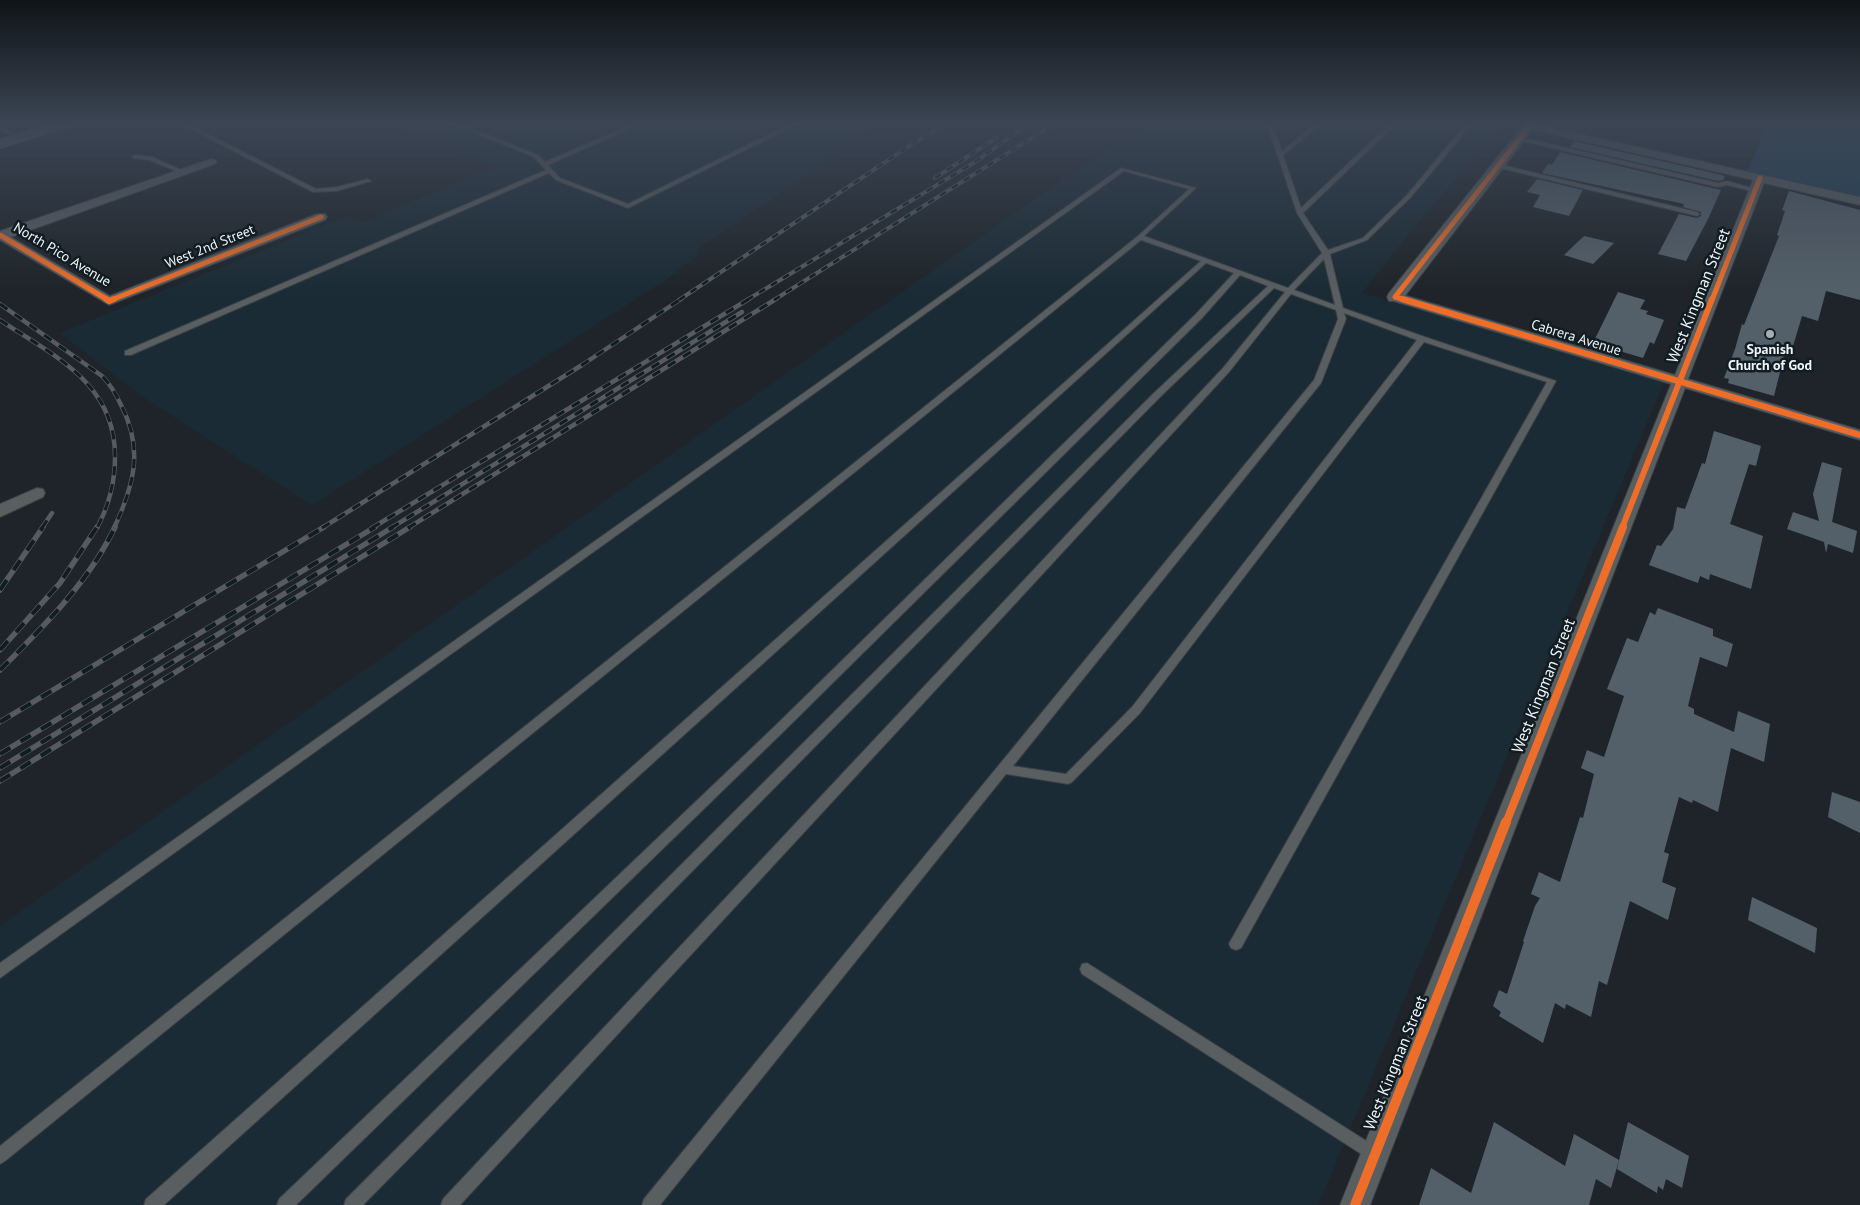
<!DOCTYPE html>
<style>
body{margin:0}
canvas{display:block;background:#1e2429}
</style>
<canvas width="1860" height="1205"></canvas>
<script>
const g = document.querySelector('canvas').getContext('2d');
g.lineJoin = 'round';
function paint(path, color) { g.fillStyle = color; g.fill(path, 'evenodd'); }
function stroke(path, color, width, dash) { g.strokeStyle = color; g.lineWidth = width; g.lineCap = dash ? 'butt' : 'round'; g.setLineDash(dash || []); g.stroke(path); }
function drawText(font, color, halo, rows, align = 'center') {
  g.font = font + ' "PT Sans",sans-serif'; g.lineWidth = 5; g.setLineDash([]); g.textBaseline = 'middle'; g.strokeStyle = halo; g.fillStyle = color; for (const [text, x, y, turn = 0] of rows) {
    g.save(); g.translate(x, y); g.rotate((+turn || 0) * Math.PI / 180); g.textAlign = isNaN(turn) ? turn : align; if (halo) g.strokeText(text, 0, 0); g.fillText(text, 0, 0); g.restore();
  }
}
paint(new Path2D(`
 M387,124H877L817,169L699,247L697,257L658,285L312,505L146,399L60,333L347,216L362,223L496,166Z
 M1154,124H1503L1413,228L1362,293L1664,382L1318,1205H0V926L1042,194L1114,146Z`), '#1b2b35');
paint(new Path2D(`
 M1740,124H1860V196L1747,172L1765,130Z`), '#1e4157');
paint(new Path2D(`
 M1574,141L1705,171L1725,176L1723,180L1718,181L1570,147Z
 M1560,152L1721,190L1708,219L1686,261L1658,254L1679,214L1697,218L1701,216V212L1683,207L1684,204L1542,173L1548,164L1552,165Z
 M1537,179L1583,190L1569,216L1533,207L1540,195L1527,192Z
 M1789,191L1860,210V300L1826,291L1818,321L1802,316L1791,353L1787,344L1774,396L1728,383L1729,379L1724,378L1735,349L1742,324L1744,325L1779,236L1777,235L1785,211L1782,210Z
 M1584,236L1614,243L1593,264L1564,255Z
 M1618,292L1645,300L1640,309L1648,311L1646,314L1664,320L1654,344L1650,342L1643,358L1593,343Z
 M1714,431L1761,446L1756,466L1749,464L1730,524L1763,536L1751,589L1710,574L1709,580L1700,576L1698,583L1649,565L1657,545L1661,546L1673,529L1677,507L1685,509L1702,463L1705,464Z
 M1822,462L1842,468L1832,522L1857,531L1853,553L1828,544L1826,553L1824,542L1787,529L1793,512L1819,521L1813,494Z
 M1658,608L1713,629V636L1733,644L1727,667L1700,657L1688,706L1694,709V714L1734,732L1738,711L1770,724L1764,762L1731,748L1718,812L1693,800L1692,803L1679,797L1664,852L1669,854L1662,882L1676,888L1668,920L1630,901L1607,985L1599,981L1591,1017L1566,1004L1565,1009L1555,1003L1543,1043L1499,1016L1501,1012L1493,1006L1499,990L1507,994L1524,942L1523,941L1535,906L1540,898L1531,894L1539,872L1560,882L1580,817L1583,818L1594,774L1581,768L1587,750L1604,757L1624,696L1607,689L1627,638L1638,642L1650,612L1655,615Z
 M1832,792L1860,802V833L1828,817Z
 M1752,897L1817,928L1815,953L1748,920Z
 M1494,1122L1565,1166L1574,1134L1619,1160L1611,1188L1596,1179L1589,1205H1419L1431,1168L1471,1193Z
 M1628,1122L1689,1156L1682,1188L1666,1179L1663,1190L1658,1186L1657,1193L1617,1169Z`), '#546069');
const service = new Path2D(`
 M181,124H188L316,189L337,187L368,179L371,181L337,191L313,192Z
 M452,124H460L538,155L545,162L633,124H641L548,165L560,178L628,204L790,124H798L628,208L556,180L549,173L131,355H125V351L546,170L534,157Z
 M1267,124H1273L1282,151L1315,124H1322L1283,155L1301,208L1390,124H1396L1303,213L1328,250L1363,238L1407,195L1466,124H1472L1411,197L1367,240L1330,254L1343,308L1425,337L1556,381L1241,948L1236,950L1231,948L1229,944L1231,940L1547,382L1424,342L1140,713L1072,782L1068,784L1006,774L660,1205H642L644,1199L1314,380L1338,319L1336,310L1291,294L1229,372L460,1205H441L443,1199L1223,368L1285,292L1274,288L1160,397L363,1205H344L346,1199L1154,393L1268,286L1240,275L1202,318L782,733L296,1205H277L279,1199L774,727L1196,314L1234,273L1206,263L164,1205H144L146,1199L1201,261L1141,240L5,1161L0,1164V1146L1138,236L1189,189L1124,171L0,978V963L1121,168L1196,188L1144,236L1288,288L1322,253L1297,213ZM1324,259L1335,305L1294,290ZM1344,313L1417,340L1132,707L1066,774L1013,766L1321,383L1346,319Z
 M0,126L21,137L22,138L17,139L0,130Z
 M1520,137L1718,183L1727,181L1759,190L1756,192L1727,185L1718,187L1518,140L1517,139Z
 M135,155L152,157L186,172L181,173L149,160L133,158L132,157Z
 M1498,164L1697,212L1700,214L1697,216L1496,167L1495,166Z
 M1087,963L1379,1149L1382,1154L1379,1159L1374,1162L1369,1159L1082,974L1080,969L1082,964Z`);
const minor = new Path2D(`
 M1526,124H1535L1860,197V205L1764,183L1688,379L1860,430V440L1685,388L1370,1205H1340L1671,384L1390,300L1388,297L1395,293L1400,294L1675,375L1753,180L1530,129L1526,128Z
 M211,159L215,160L217,162L215,164L11,237L110,296L317,214H325L327,217L325,220L109,305L0,240V231Z
 M37,488L43,489L45,493L43,497L0,517V504Z`);
const tertiary = new Path2D(`
 M1524,124H1537L1401,301H1389L1387,297L1389,293Z`);
const secondary = new Path2D(`
 M48,124H72L69,127L0,149V139Z`);
stroke(service, '#3b3f43', 2);
stroke(minor, '#3b3f43', 2);
stroke(tertiary, '#3b3f43', 2);
stroke(secondary, '#3b3f43', 1);
paint(service, '#595e61');
paint(minor, '#595e61');
paint(tertiary, '#595e61');
paint(secondary, '#5b6368');
const railFar2 = new Path2D(`
 M935,178L996,138
 M679,300L914,143L946,124
 M747,300L975,162L1028,124
 M774,300L1054,124`);
const railFar1 = new Path2D(`
 M0,304L102,376C111,385 116,394 121,405C144,449 134,485 114,528
 M0,320C55,357 116,383 115,458C115,482 108,507 97,528
 M42,528L52,513
 M322,528L582,365L681,299
 M372,528L749,299
 M391,528L742,312
 M408,528L776,299`);
const rail = new Path2D(`
 M0,590L43,527
 M0,650L60,583L97,527
 M0,670C43,627 89,582 115,527
 M0,722L324,527
 M0,754L375,527
 M0,768L393,527
 M0,781L410,527`);
stroke(railFar2, '#555b5f', 4);
stroke(railFar1, '#555b5f', 4.5);
stroke(rail, '#555b5f', 5.5);
stroke(railFar2, '#111c23', 2.5, [7]);
stroke(railFar1, '#111c23', 3, [9]);
stroke(rail, '#111c23', 4, [12]);
stroke(new Path2D(`
 M0,235L108,300
 M111,300L321,217
 M1406,300L1395,297L1531,124
 M1712,300L1760,178`), '#ee6e29', 5);
stroke(new Path2D(`
 M106,299L109,301L114,299
 M1402,299L1860,435
 M1622,528L1712,299`), '#ee6e29', 6);
stroke(new Path2D(`
 M1506,823L1623,527`), '#ee6e29', 8);
stroke(new Path2D(`
 M1355,1205L1506,822`), '#ee6e29', 10);
const sky = g.createLinearGradient(0, 0, 0, 293);
sky.addColorStop(0, '#101417');
sky.addColorStop(0.42, '#3b4554');
sky.addColorStop(1, '#3b455400');
g.fillStyle = sky;
g.fillRect(0, 0, 1860, 293);
for (const [x, y, r, color] of [
 [1770,334,5,"#a6acb2"]
]) { const dot = new Path2D(); dot.arc(x, y, r, 0, 2 * Math.PI); g.fillStyle = color; g.fill(dot); stroke(dot, '#111c23', 2); }
drawText('14px', '#eff6fb', '#111c23', [
 ["West 2nd Street",210,247,-22],
 ["North Pico Avenue",62,255,31],
 ["Cabrera Avenue",1576,338,17]
]);
drawText('bold 14px', '#eff6fb', '#111c23', [
 ["Spanish",1770,350],
 ["Church of God",1770,366]
]);
drawText('16px', '#eff6fb', '#111c23', [
 ["West Kingman Street",1699,296,-68],
 ["West Kingman Street",1544,686,-68],
 ["West Kingman Street",1396,1063,-68]
]);
</script>
